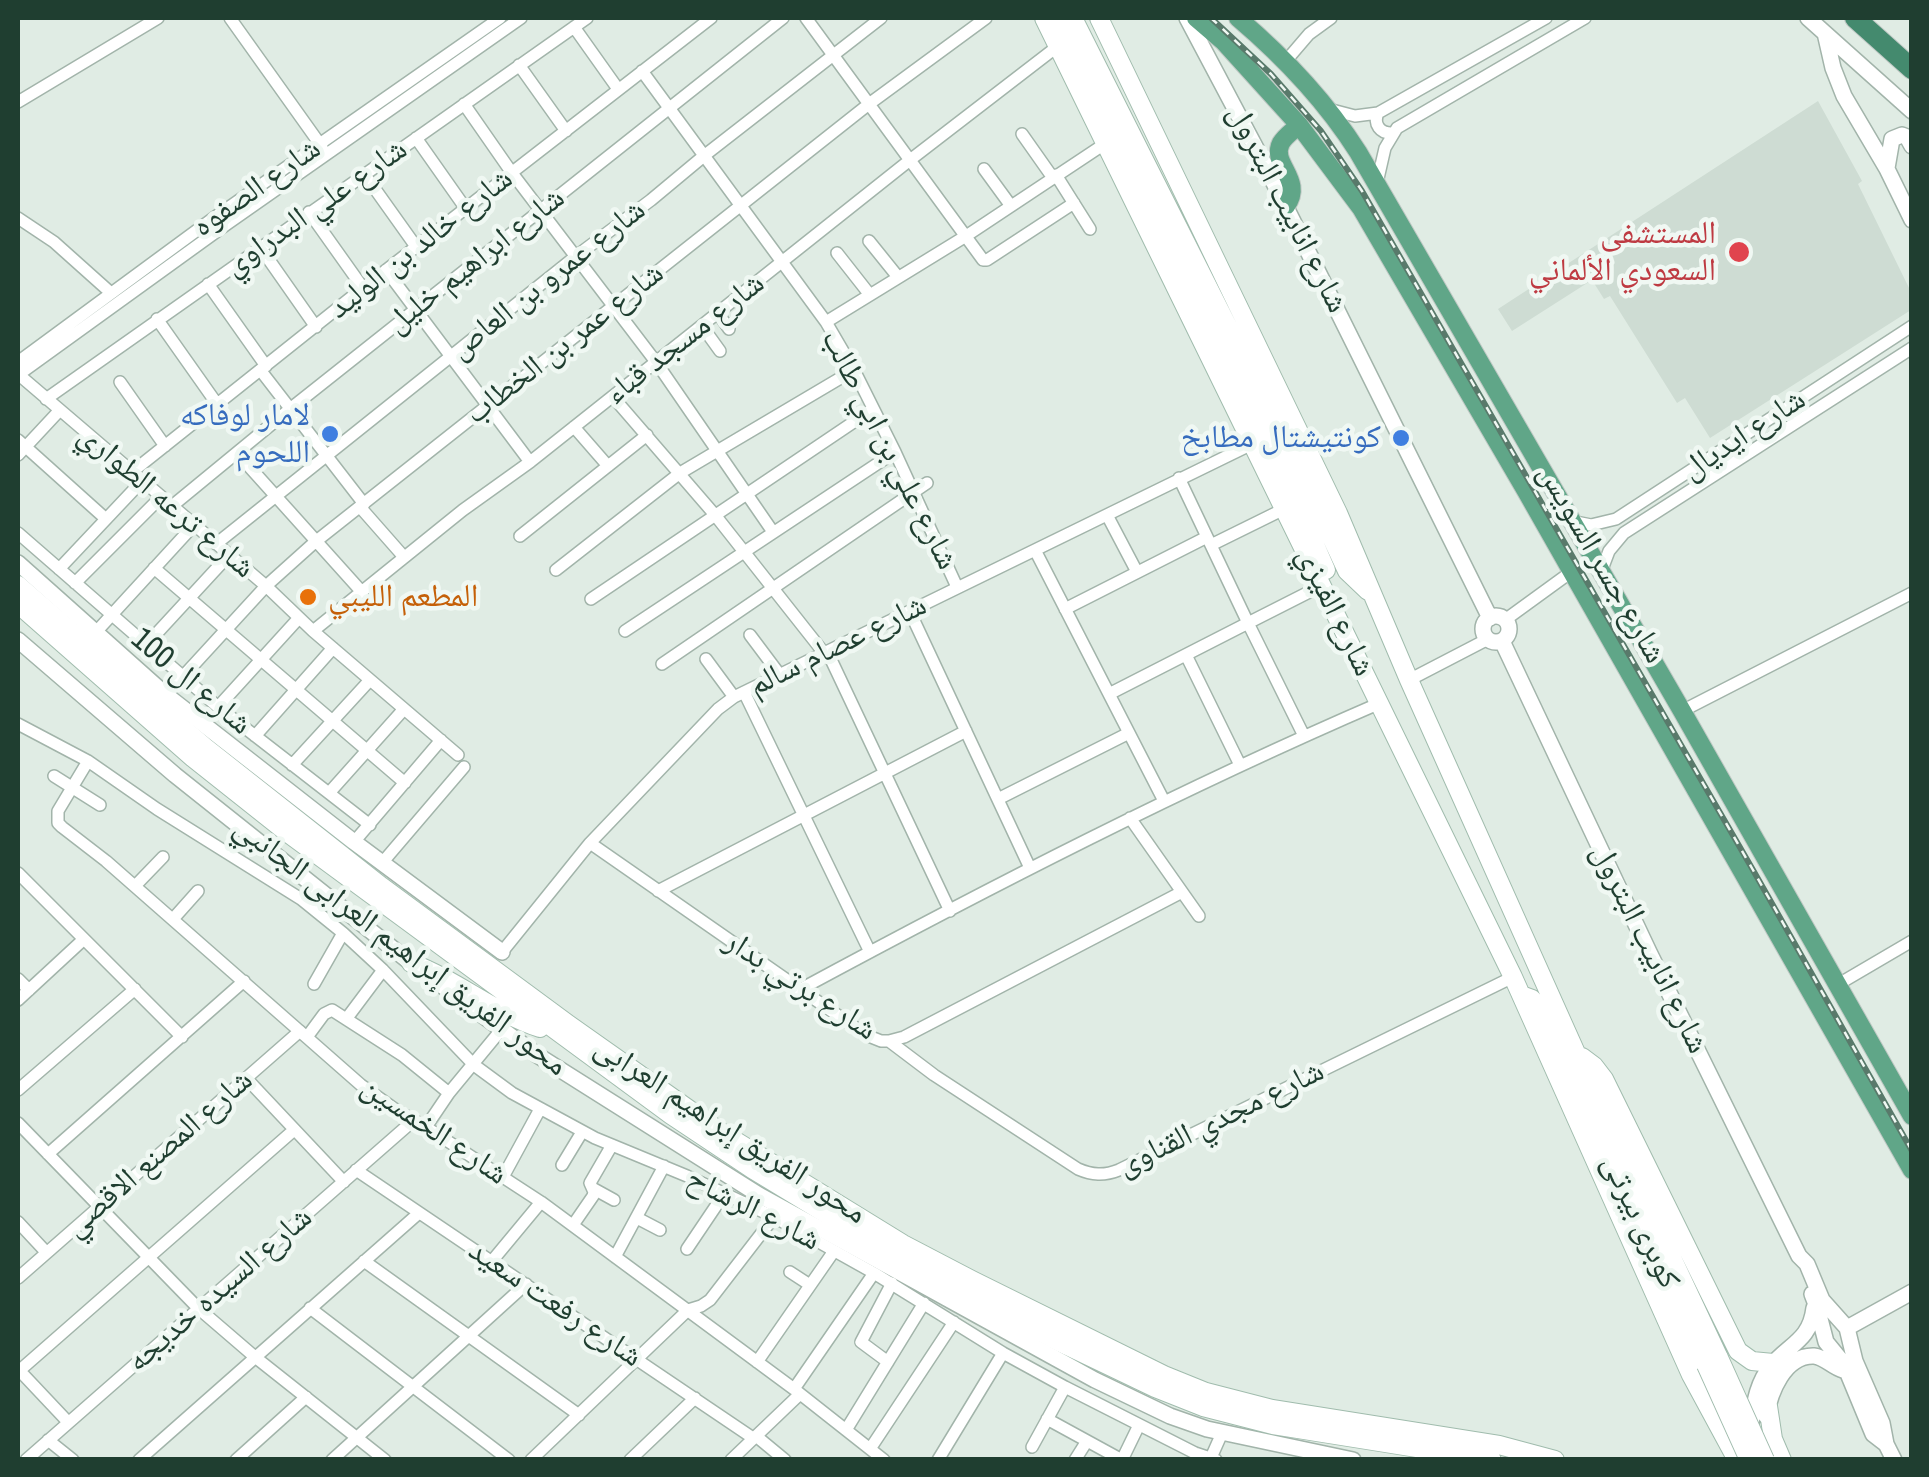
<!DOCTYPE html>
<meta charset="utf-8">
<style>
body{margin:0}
#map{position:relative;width:1929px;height:1477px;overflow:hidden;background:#e0ece4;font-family:"Archivo Narrow",sans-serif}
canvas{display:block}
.frame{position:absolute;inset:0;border:20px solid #1f3e30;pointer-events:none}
</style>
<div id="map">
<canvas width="1929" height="1477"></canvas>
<div class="frame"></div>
</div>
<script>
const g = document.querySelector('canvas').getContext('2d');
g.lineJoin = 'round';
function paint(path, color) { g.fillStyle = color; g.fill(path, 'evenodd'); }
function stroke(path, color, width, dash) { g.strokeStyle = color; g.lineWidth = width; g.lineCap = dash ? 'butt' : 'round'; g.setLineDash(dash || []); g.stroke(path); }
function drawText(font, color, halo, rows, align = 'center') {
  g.font = font + ' "Archivo Narrow","Noto Naskh Arabic",sans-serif'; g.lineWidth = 9; g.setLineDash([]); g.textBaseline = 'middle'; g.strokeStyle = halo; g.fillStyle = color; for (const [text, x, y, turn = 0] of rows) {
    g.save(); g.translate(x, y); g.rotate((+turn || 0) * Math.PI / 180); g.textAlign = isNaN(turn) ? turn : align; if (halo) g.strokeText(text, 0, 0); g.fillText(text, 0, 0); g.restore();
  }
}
paint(new Path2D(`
 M1818,101L1862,181L1858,184L1911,292V310L1710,438L1685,398L1677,403L1610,296L1604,299L1592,280L1512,331L1498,309Z`), '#cedcd3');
const minor = new Path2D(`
 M230,18L322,147
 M806,18L983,260H987L1074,203
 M574,27L618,89
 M1285,62L1309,34L1331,18
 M519,65L566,131
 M642,71L826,322L854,370L895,452L957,587
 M18,102L158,18
 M464,104L512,173L656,362L773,532
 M1332,110L1355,116L1378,113L1546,18
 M1378,113C1373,124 1380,134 1393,133
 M1022,134L1053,178
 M416,138L466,209
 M984,169L1011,206
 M365,175L417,248
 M1056,175L1090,229
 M1377,183L1385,148L1397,128L1585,18
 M309,212L363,288
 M18,218L54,242L111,293
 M869,241L898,277
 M260,247L316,327
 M837,253L870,295
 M386,270L530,462
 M208,284L266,366
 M718,313L729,329
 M157,319L217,404
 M826,322L966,236L1106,143
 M702,326L720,351
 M18,362L215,217L500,18
 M261,371L364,504
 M18,374L266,586L313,631L458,755
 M18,375L227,224L521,18
 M120,382L165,446
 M613,397L715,515L824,653
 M46,399L587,18
 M574,427L608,466
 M18,440L106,519
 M237,453L361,591
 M18,455L59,411
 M132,472L363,288L711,18
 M172,506L290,409L783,18
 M360,507L404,557
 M1107,515L1137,572
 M1571,521L1591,525L1616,519L1912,326
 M18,533L218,707L370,825
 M520,536L647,435
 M216,544L575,257L651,200L705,155L881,18
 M1211,545L1284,509
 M1036,552L1164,801
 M154,568L405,783
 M59,569L142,481
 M556,570L680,473L854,370
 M1601,572L1609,551L1624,533L1912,348
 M75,583L161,497
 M591,599L873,409
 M1065,609L1207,537
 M910,612L1030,868
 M1505,620L1571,572
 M313,631L463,510L530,462L910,160L1058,46
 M625,631L895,452
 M96,632L194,525
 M750,635L780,675
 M146,645L229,555
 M827,651L950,911
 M1186,655L1240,765
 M706,659L734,697
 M662,664L927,483
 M1409,680L1488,639
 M744,692L870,952
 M1109,694L1248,623L1179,478
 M166,695L266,586L315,542L869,104L986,18
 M218,707L298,619
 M1682,711L1912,593
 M18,724L88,761L157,809L301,899L343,933L383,970L474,1065L512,1093L595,1138L687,1176L774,1217L874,1273L1003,1353L1065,1387L1195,1453L1216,1460
 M255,736L333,648
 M1304,736L1248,623L1321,586
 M88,761L58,811V823L62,827L106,861L361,1085L396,1110L426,1127L541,1202L794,1389L884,1460
 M292,765L370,680
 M54,776L100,805
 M329,793L404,709
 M998,799L1129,733
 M1130,818L1199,916
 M354,842L441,740
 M590,843L866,1035L881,1041H889L904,1037L1182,892
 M382,863L464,767
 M18,873L182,1037
 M135,886L163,857
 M658,891L966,731
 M173,919L198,891
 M502,952L590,843L718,709L734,697L1252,444
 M18,979L29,990
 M314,984L343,933
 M1837,985L1912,941
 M799,990C990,887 1181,789 1380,703
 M18,1000L84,939
 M347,1018L383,970
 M307,1037L324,1014L332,1010L402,1055L449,1093
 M889,1041L934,1075L1078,1169C1092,1175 1104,1176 1119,1170L1513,977
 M246,1078L344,1182
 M18,1090L135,989
 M18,1123L198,1308L255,1357L385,1460
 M426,1127L449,1093L501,1030
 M48,1154L244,981
 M562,1165L582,1132
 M356,1170L753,1438
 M503,1177L540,1109
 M594,1189L614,1200
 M637,1218L660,1230
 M18,1222L46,1252
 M573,1225L593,1196L594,1192L590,1183L612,1145
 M687,1249L724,1194
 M615,1257L664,1166
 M364,1261L579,1415
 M492,1261L541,1202
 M790,1272L810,1285
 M18,1278L300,1031
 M310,1308L509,1460
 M757,1362L834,1251
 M888,1362L861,1342L892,1283
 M18,1369L68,1422
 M19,1371L294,1130
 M794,1389L874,1273
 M1047,1419L1122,1460
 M846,1430L924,1303
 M756,1436L785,1460
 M48,1440L73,1460
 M1032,1447L1065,1387
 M870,1449L954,1322
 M26,1460L414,1120
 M139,1460L419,1213
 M236,1460L306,1397
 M332,1460L526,1284
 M531,1460L688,1310L701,1306L710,1300L774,1217
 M630,1460L695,1398
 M731,1460L800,1394
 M938,1460L1003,1353
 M1075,1460L1087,1441
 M1122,1460L1139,1425
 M1210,1460L1222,1433`);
const tertiary = new Path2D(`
 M1187,18L1268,171L1490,618
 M1808,18L1912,111
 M1825,33L1833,68L1844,96L1887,169L1912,220
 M1887,168L1892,139L1902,135L1907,137L1912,146
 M18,563L166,695L354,842L502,952
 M1483 629a13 13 0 1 1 26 0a13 13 0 1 1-26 0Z
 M18,640L175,775L411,963L537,1055L759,1195L1095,1380L1170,1416L1207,1429L1353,1460
 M1502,641L1649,952L1799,1256L1807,1264L1822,1300L1847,1328L1855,1361L1882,1423L1886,1444L1894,1460
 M1812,1294L1817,1307L1826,1342L1844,1364L1873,1434L1886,1444
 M1847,1328L1912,1292
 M1766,1416C1770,1393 1784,1355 1814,1356C1825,1357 1832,1367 1843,1370
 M1750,1429C1754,1407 1756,1384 1771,1366C1789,1344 1810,1341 1814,1308`);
const secondary = new Path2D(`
 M1044,18L1513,977L1691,1375L1737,1460
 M1058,18L1279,462L1326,570
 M1073,18L1299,468L1347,571L1368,591
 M1099,18L1338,513L1409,680L1577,1055L1719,1358
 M18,585L205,747L381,886L568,1024L721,1132L903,1244L972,1280L1164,1375L1206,1392L1272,1409L1499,1445L1555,1460
 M18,604L193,758L285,831L671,1115L752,1169L879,1246L1061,1343L1155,1388L1203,1407L1273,1425L1492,1460
 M411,963C457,980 494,1013 540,1028
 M1521,995L1532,999L1544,1012L1706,1365
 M1582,1057L1594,1066L1604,1079L1738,1351L1752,1361L1773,1363
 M1768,1406L1773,1439L1782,1460`);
const primary = new Path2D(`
 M1196,18L1224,42L1299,125L1361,208L1526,491L1912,1170
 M1238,18C1285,58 1325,100 1358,152L1682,711L1912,1116
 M1286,206C1305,180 1270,164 1281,143C1285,136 1294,130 1299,125`);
const trunk = new Path2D(`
 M1855,18L1912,69`);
stroke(minor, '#a2b4aa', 14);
stroke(tertiary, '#a2b4aa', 18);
stroke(secondary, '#a0bcad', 20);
stroke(primary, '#c0c9c5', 20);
stroke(trunk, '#c0c9c5', 22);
stroke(minor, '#fff', 11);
stroke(tertiary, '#fff', 15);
stroke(secondary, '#fff', 18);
stroke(primary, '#60a688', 18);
stroke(trunk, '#448a6e', 20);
const rail = new Path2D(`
 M1211,18L1271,74L1321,131L1362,191L1753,870L1912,1151`);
stroke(rail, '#597a6b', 6);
stroke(rail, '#f0f8f3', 2.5, [8]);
const secondaryBridge = new Path2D(`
 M1719,1358L1765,1460
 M1706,1365L1749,1460`);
stroke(secondaryBridge, '#a0bcad', 20, []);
stroke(secondaryBridge, '#fff', 18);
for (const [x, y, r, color] of [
 [1739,252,12,"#e0444e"],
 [330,434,10,"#3f7fe0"],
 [1401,438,10,"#3f7fe0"],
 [308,597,10,"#e8710a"]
]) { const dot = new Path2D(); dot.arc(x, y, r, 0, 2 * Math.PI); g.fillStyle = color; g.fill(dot); stroke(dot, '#f0f8f3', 4); }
drawText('32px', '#1f3e30', '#f0f8f3', [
 ["شارع الصفوه",257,188,-35],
 ["شارع علي البدراوي",316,208,-35],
 ["شارع انابيب البترول",1287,209,63],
 ["شارع خالد بن الوليد",421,244,-38],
 ["شارع ابراهيم خليل",476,261,-38],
 ["شارع عمرو بن العاص",548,280,-38],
 ["شارع مسجد قباء",685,339,-38],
 ["شارع عمر بن الخطاب",565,344,-38],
 ["شارع ايديال",1744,435,-33],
 ["شارع علي بن ابي طالب",889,450,63],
 ["شارع ترعه الطواري",166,502,40],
 ["شارع جسر السويس",1601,564,60],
 ["شارع الفيزي",1335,612,64],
 ["شارع عصام سالم",838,646,-26],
 ["شارع ال 100",191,682,40],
 ["محور الفريق إبراهيم العرابى الجانبي",400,947,37],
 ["شارع انابيب البترول",1649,949,64],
 ["شارع برتي بدار",800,986,33],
 ["شارع مجدي القناوى",1221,1119,-26],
 ["شارع الخمسين",434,1131,34],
 ["محور الفريق إبراهيم العرابى",730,1131,33],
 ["شارع المصنع الاقصي",159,1154,-41],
 ["شارع الرشاح",753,1210,27],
 ["كوبرى بيرتى",1640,1222,65],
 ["شارع السيده خديجه",220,1290,-41],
 ["شارع رفعت سعيد",555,1304,34]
]);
drawText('32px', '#be3a42', '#f0f8f3', [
 ["المستشفى",1716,234],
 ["السعودي الألماني",1716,271]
], 'right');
drawText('32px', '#366cbe', '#f0f8f3', [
 ["لامار لوفاكه",310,416],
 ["اللحوم",310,453],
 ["كونتيشتال مطابخ",1381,438]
], 'right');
drawText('32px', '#c56008', '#f0f8f3', [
 ["المطعم الليبي",328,597]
], 'left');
</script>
